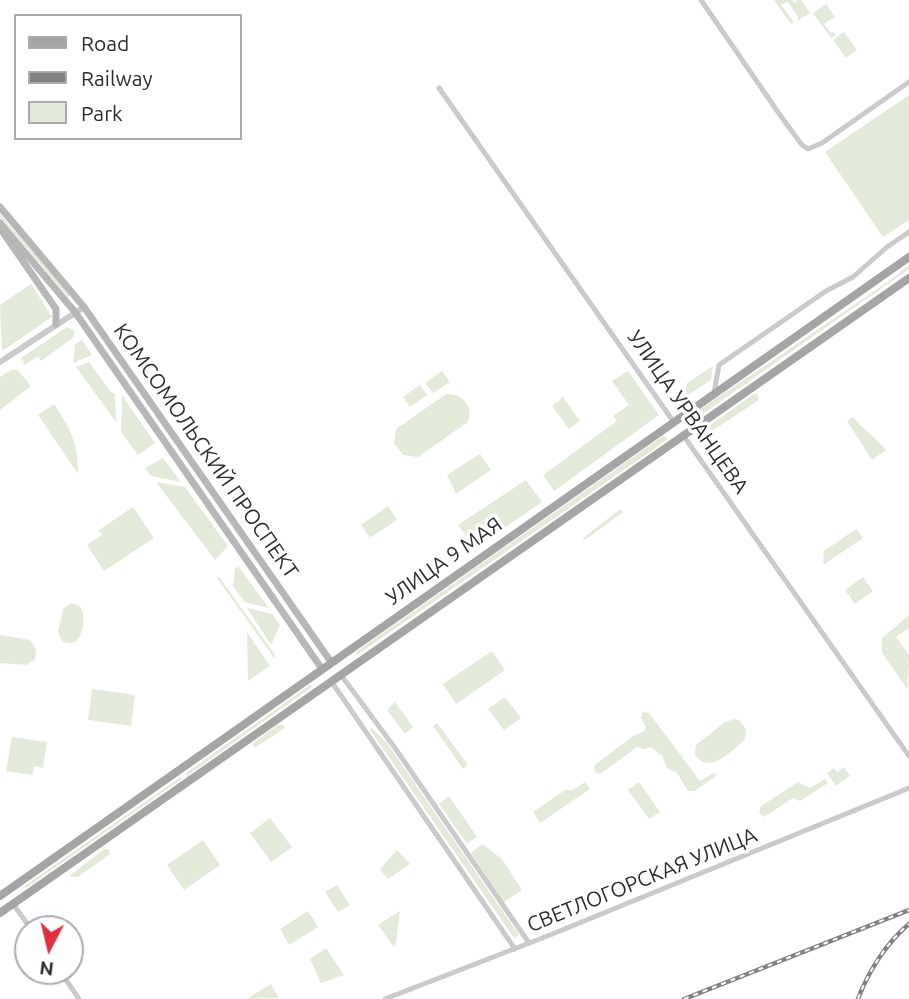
<!DOCTYPE html>
<meta charset="utf-8">
<style>
body{margin:0}
#map{position:relative;width:909px;height:999px;overflow:hidden;background:#fff;font-family:Ubuntu,sans-serif}
canvas{display:block}
.legend{position:absolute;left:14px;top:14px;width:228px;height:126px;box-sizing:border-box;background:#fff;border:2px solid #ababab;margin:0;padding:9px 12px;list-style:none;font-size:21px;color:#2d2d2d}
.legend li{display:flex;align-items:center;gap:14px;height:35px}
.legend b{width:35px;border:2px solid #ababab}
.north{position:absolute;left:14px;top:915px;width:70px;height:70px;box-sizing:border-box;background:#fff;border:2px solid #ababab;border-radius:50%;rotate:187deg;font-size:19px;font-weight:700;line-height:28px;text-align:center;color:#2d2d2d}
.north::after{content:'';display:block;margin:auto;width:24px;height:32px;background:#e0323d;clip-path:polygon(50% 0,100% 100%,50% 72%,0 100%)}
</style>
<div id="map">
<canvas width="909" height="999"></canvas>
<ul class="legend">
<li><b style="height:9px;background:#a5a5a5"></b>Road</li>
<li><b style="height:9px;background:#828282"></b>Railway</li>
<li><b style="height:19px;background:#e3eada"></b>Park</li>
</ul>
<div class="north">N</div>
</div>
<script>
const g = document.querySelector('canvas').getContext('2d');
g.lineJoin = 'round';
function paint(path, color) { g.fillStyle = color; g.fill(path, 'evenodd'); }
function stroke(path, color, width, dash) { g.strokeStyle = color; g.lineWidth = width; g.lineCap = dash ? 'butt' : 'round'; g.setLineDash(dash || []); g.stroke(path); }
function drawText(font, color, halo, rows, align = 'center') {
  g.font = font + ' Ubuntu,sans-serif'; g.lineWidth = 7; g.setLineDash([]); g.textBaseline = 'middle'; g.strokeStyle = halo; g.fillStyle = color; for (const [text, x, y, turn = 0] of rows) {
    g.save(); g.translate(x, y); g.rotate((+turn || 0) * Math.PI / 180); g.textAlign = isNaN(turn) ? turn : align; if (halo) g.strokeText(text, 0, 0); g.fillText(text, 0, 0); g.restore();
  }
}
paint(new Path2D(`
 M774,0H792L797,3L796,0H801L810,13L797,21L798,17L788,2L781,5L794,22L791,24Z
 M826,4L835,17L824,24L831,33L833,32L836,35L831,38L813,13Z
 M844,32L857,50L846,58L833,40Z
 M909,95V220L883,237L825,152Z
 M0,214L70,295L68,297L0,217Z
 M909,265V269L694,420L689,419L692,415L892,279Z
 M31,284L52,317L2,351L0,305Z
 M67,327L75,331L73,338L41,361L38,356L25,365L21,358Z
 M82,340L92,355L73,363L75,344Z
 M89,362L111,392L115,394L116,422L76,367Z
 M713,366L711,380L685,397L687,383Z
 M11,370H18L31,386L0,410V377Z
 M442,371L450,382L433,393L425,383Z
 M628,371L659,415L554,491L543,475L617,421L613,416L629,405L612,381Z
 M420,385L427,395L410,407L403,397Z
 M446,394C463,393 474,406 468,422L418,457L403,455L394,443L396,429Z
 M754,394H757L759,400L695,442V436Z
 M122,395L155,443L138,455L121,432Z
 M563,397L580,421L569,429L552,406Z
 M54,404C71,430 78,442 78,474L38,415Z
 M853,417C863,430 876,437 886,450L872,460L847,421Z
 M663,436H666L667,440L357,655L356,652Z
 M480,454L491,470L456,494L447,475Z
 M163,458L181,482L151,476L145,468Z
 M526,480L542,502L475,548L458,525Z
 M156,482L185,487L228,546L215,560Z
 M388,506L397,520L370,538L361,525Z
 M133,507L154,538L104,571L87,545L102,535L99,530Z
 M619,510H623V512L586,539H582Z
 M856,529L863,538L823,565L824,551Z
 M238,566L269,608L245,602L233,586L235,568Z
 M219,577L276,656L274,658L217,578Z
 M863,577L873,591L855,604L845,590Z
 M71,603L80,606C88,619 82,652 62,641L58,632L63,609Z
 M247,608L272,614L280,625L271,645Z
 M909,615V628L896,637L909,655L908,690L882,653V638Z
 M247,632L270,666L248,681Z
 M0,635L30,640L36,649L35,659L26,665L0,663Z
 M492,651L505,670L456,704L443,684Z
 M310,685L312,687L187,776L186,773Z
 M92,689L135,695L131,726L88,720Z
 M505,697L521,718L504,730L488,709Z
 M395,702L413,727L405,734L387,710Z
 M642,712L649,713L700,781L713,773L716,774L715,777L694,791H688L677,773L667,768L662,756L651,747L645,749L637,747L600,774L595,772L594,767L596,764L633,736L644,731L646,727L641,718Z
 M735,719L740,721L746,729L745,739C733,751 707,776 695,754L696,745L725,722Z
 M437,723L468,765L463,769L433,726Z
 M278,725H283L285,728L256,747H253V743Z
 M372,728L387,743L519,935L514,938L370,730Z
 M12,737L47,742L43,768L34,766L33,775L6,771Z
 M844,767L850,776L836,786L827,773L834,768L837,772Z
 M181,777L182,779L26,888L24,886Z
 M825,779L828,783L800,801L793,798L764,817L759,813L761,806L798,782L810,788Z
 M585,782L590,789L540,823L533,812L565,790H573Z
 M639,782L660,812L649,819L628,790Z
 M449,796L477,837L467,844L439,804Z
 M270,818L292,847L271,862L250,833Z
 M203,840L220,865L184,890L167,865Z
 M482,844L502,859L522,890L504,902L471,853Z
 M104,849H109L110,854L78,877L69,876Z
 M397,850L410,864L388,879L380,869Z
 M337,885L350,905L338,912L325,892Z
 M308,911L318,927L289,945L280,929Z
 M400,911L396,943L394,947L378,925Z
 M326,948L344,975L321,983L310,959Z
 M271,984L279,998L248,999V998Z`), '#e3eada');
stroke(new Path2D(`
 M701,0L780,115L802,145L808,149L822,143L909,82
 M439,88L673,421
 M714,393L719,365L826,291L853,277L887,247L909,232
 M683,435L909,756
 M341,675L395,748L529,943
 M331,681L515,949
 M13,904L31,929
 M60,971L79,999
 M385,999L550,935L909,788`), '#cacaca', 5);
stroke(new Path2D(`
 M0,362L84,307`), '#cacaca', 6);
stroke(new Path2D(`
 M0,207L84,307L331,662
 M0,223L75,312L322,669
 M2,231L56,309V324`), '#b7b7b7', 7);
stroke(new Path2D(`
 M0,896L909,257
 M0,913L909,278`), '#a5a5a5', 8);
const rail = new Path2D(`
 M684,999L909,910
 M858,999C868,972 887,942 909,924`);
stroke(rail, '#828282', 4.5);
stroke(rail, '#fff', 2, [5]);
drawText('21px', '#2d2d2d', '#fff', [
 ["УЛИЦА УРВАНЦЕВА",688,412,55],
 ["КОМСОМОЛЬСКИЙ ПРОСПЕКТ",206,451,55],
 ["УЛИЦА 9 МАЯ",444,561,-35],
 ["СВЕТЛОГОРСКАЯ УЛИЦА",642,880,-22]
]);
</script>
